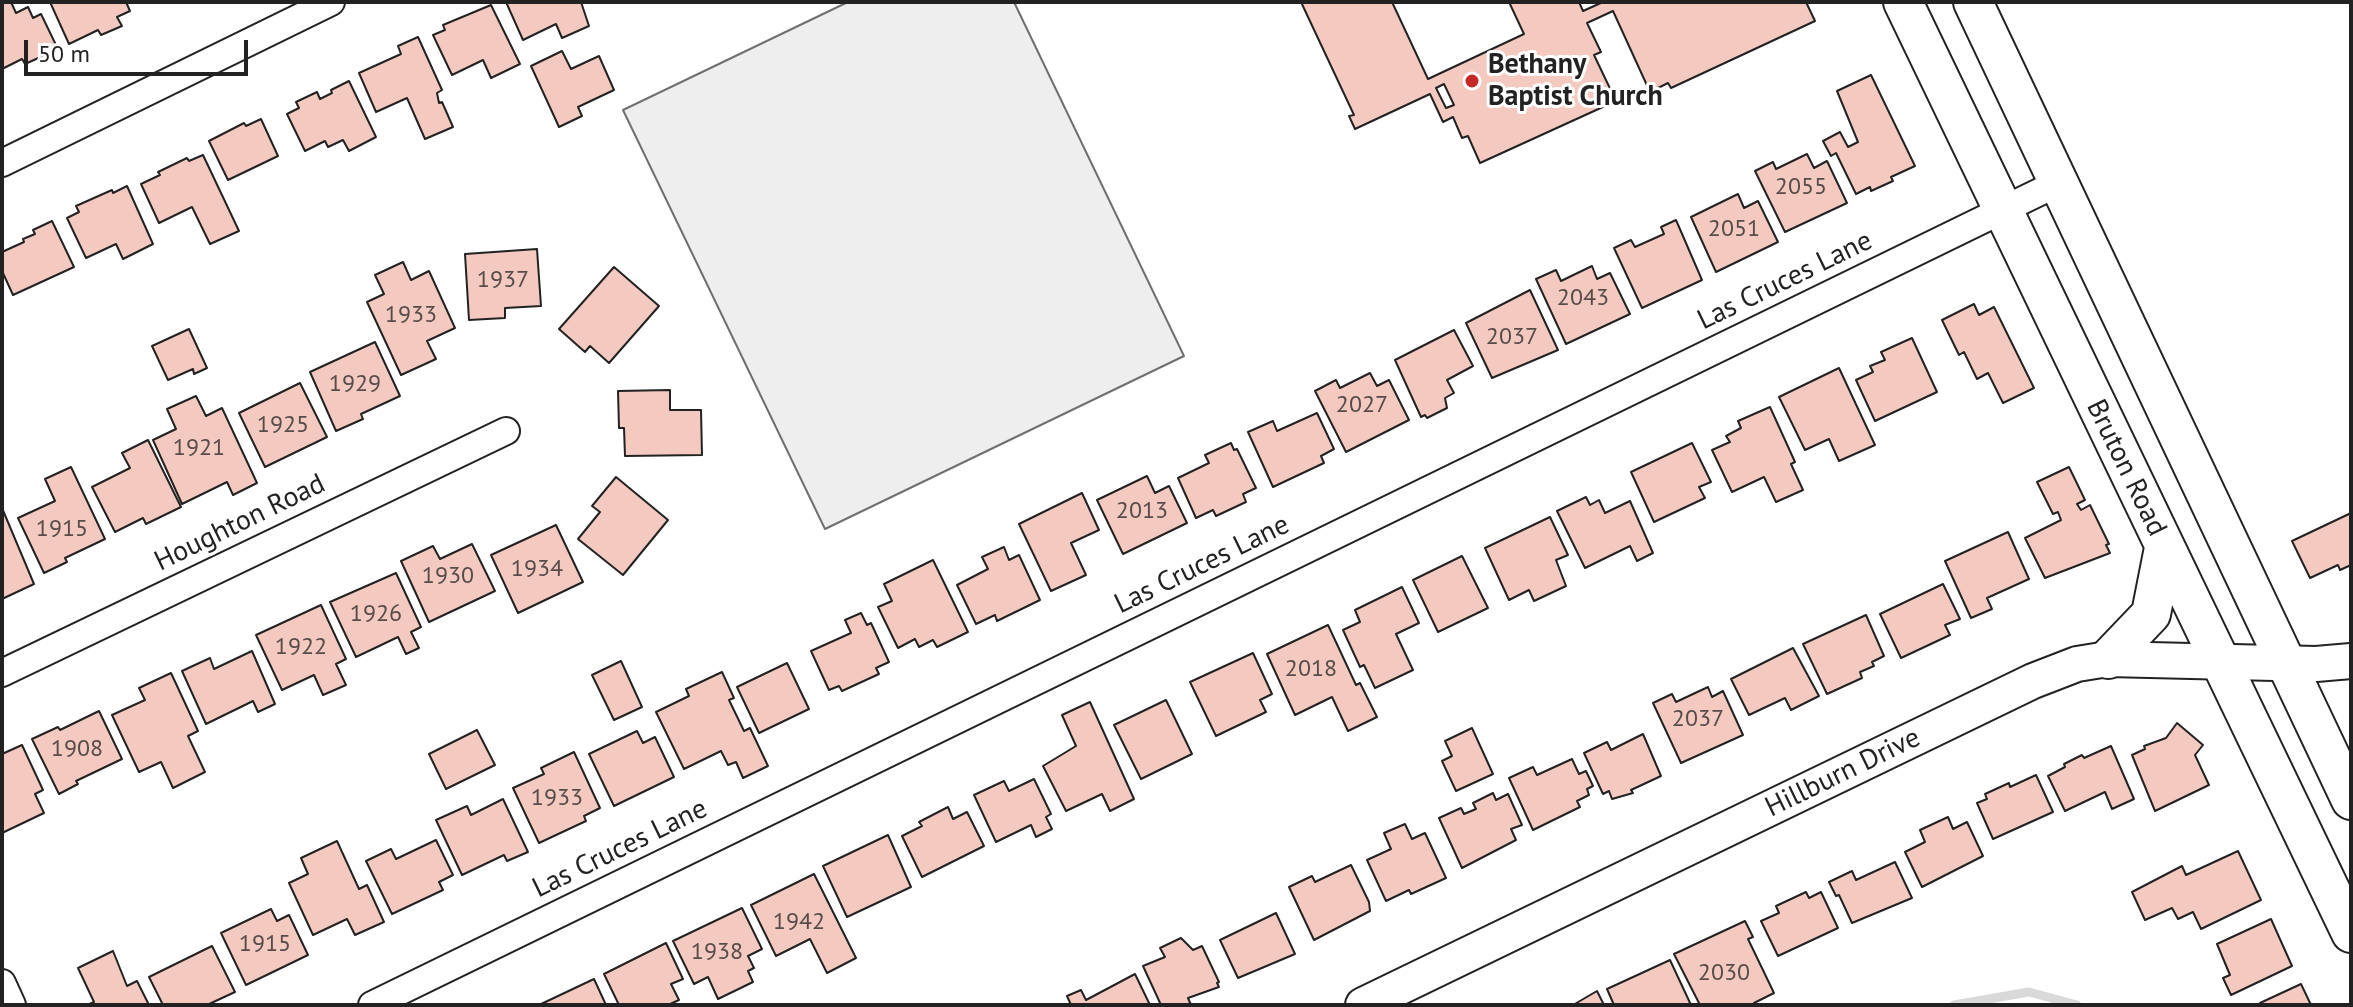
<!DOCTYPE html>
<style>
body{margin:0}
#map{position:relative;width:2353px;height:1007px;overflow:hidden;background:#fff;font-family:"PT Sans",sans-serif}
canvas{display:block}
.frame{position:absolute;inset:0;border:4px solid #222;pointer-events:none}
.scale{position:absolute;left:24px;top:40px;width:224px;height:36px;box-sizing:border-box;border:4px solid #222;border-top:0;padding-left:10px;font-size:24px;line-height:28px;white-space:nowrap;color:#222;-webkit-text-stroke:6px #fff;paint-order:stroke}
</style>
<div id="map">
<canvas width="2353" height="1007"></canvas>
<div class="frame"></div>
<div class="scale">50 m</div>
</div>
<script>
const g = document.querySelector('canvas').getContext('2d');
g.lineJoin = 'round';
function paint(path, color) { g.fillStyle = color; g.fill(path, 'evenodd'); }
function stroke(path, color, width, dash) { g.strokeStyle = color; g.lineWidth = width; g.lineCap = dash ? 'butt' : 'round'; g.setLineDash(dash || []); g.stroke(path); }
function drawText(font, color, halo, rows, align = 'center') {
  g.font = font + ' "PT Sans",sans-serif'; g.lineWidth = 6; g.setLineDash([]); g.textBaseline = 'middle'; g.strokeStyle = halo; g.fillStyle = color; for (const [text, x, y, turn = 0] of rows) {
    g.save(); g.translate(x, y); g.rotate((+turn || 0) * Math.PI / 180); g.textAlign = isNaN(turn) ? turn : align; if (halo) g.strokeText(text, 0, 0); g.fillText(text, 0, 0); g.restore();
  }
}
const green = new Path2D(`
 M848,2H1014L1184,356L825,529L623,110Z`);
paint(green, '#eee');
stroke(green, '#6f6f6f', 2);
stroke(new Path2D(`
 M1954,1005L2029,992L2077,1005`), '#d9d9d9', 9);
const building = new Path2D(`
 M2,2H11L16,13L28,7L33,18L41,14L56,45L52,47L54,51L25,64L22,59L2,69Z
 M50,2H126L130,11L117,17L122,26L101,35L98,30L69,44Z
 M506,2H581L589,26L562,38L556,24L523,40Z
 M1301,2H1392L1428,79L1524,34L1509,2H1579L1583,11L1603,2H1806L1815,21L1671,88L1668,83L1650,92L1613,11L1587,23L1601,52L1594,55L1616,101L1480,163L1468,136L1462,138L1453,117L1443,122L1430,94L1355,129L1349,116L1354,115ZM1444,84L1454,105L1446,108L1436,88Z
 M491,5L520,64L491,78L483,60L452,75L433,35L445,30L443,25Z
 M418,37L442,90L437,93L439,103L442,102L453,127L425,139L407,98L376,112L359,73L401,54L398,46Z
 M562,51L571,69L599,56L614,90L578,107L582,116L559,127L531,66Z
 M1871,75L1915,166L1891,177L1893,181L1871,191L1870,187L1856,194L1836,153L1831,156L1823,141L1840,132L1848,147L1858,142L1837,91Z
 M349,81L376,137L349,151L343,140L328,147L325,141L305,151L287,114L299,108L296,102L317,92L320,99L332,93L331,90Z
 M261,119L278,156L228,180L209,141L244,123L246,126Z
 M1807,154L1814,168L1827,161L1847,203L1785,232L1755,171L1773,162L1776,169Z
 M203,155L239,231L210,244L192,207L159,223L141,184L160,175L158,172L187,158L189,161Z
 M127,186L153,244L123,259L116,244L86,258L67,218L79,212L76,206L112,190L113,193Z
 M1738,194L1744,208L1758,201L1778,242L1716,272L1691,217Z
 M1676,220L1702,280L1642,308L1614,248L1631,240L1635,247L1664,234L1661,227Z
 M52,221L74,267L13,295L2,271V252L24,242L23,239L35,234L33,230Z
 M537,249L541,306L505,308V318L469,320L465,254Z
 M403,262L411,280L429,271L455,328L427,341L436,359L401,375L367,302L384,294L375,275Z
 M1592,266L1597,279L1610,273L1630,314L1566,344L1536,279L1556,270L1561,281Z
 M614,267L659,306L609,363L590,346L585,352L559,329Z
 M1530,290L1558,350L1492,378L1466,323Z
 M1974,304L1979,315L1994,307L2034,388L2003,403L1988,373L1977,379L1964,352L1959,355L1942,320Z
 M189,329L207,368L194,374L193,369L168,380L152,346Z
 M1454,330L1473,366L1447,380L1454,393L1445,398L1447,408L1427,418L1425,415L1421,417L1395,360Z
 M1912,338L1937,392L1875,421L1856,380L1873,372L1870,366L1885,360L1881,352Z
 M375,342L400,396L361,414L363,419L336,431L310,372Z
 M1839,368L1875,445L1839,461L1829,439L1805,450L1779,397Z
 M1370,373L1377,386L1389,380L1409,420L1346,452L1315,391L1336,380L1340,388Z
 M300,383L327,437L265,467L239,413Z
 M670,390V410H701L702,455L625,456L624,428H619L618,391Z
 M196,396L206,416L222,408L257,483L233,495L227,482L182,504L153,440L176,429L167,409Z
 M1770,407L1795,462L1791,464L1803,490L1776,502L1764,477L1732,492L1712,450L1730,442L1726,436L1741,428L1738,421Z
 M1317,413L1334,449L1321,456L1324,463L1273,487L1248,432L1273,421L1277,431Z
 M148,440L181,507L146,524L143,518L115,532L92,487L130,468L122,453Z
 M1231,443L1234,450L1237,449L1256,488L1243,494L1246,502L1216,516L1213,510L1196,518L1178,478L1209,463L1205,455Z
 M1692,443L1711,482L1699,487L1705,498L1654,522L1631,472Z
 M71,467L105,539L65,558L67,562L44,573L18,518L55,501L45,479Z
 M2069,467L2085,500L2077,504L2081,510L2090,505L2109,544L2106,545L2110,553L2045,578L2025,538L2061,520L2058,512L2053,514L2037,482Z
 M1147,476L1155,493L1169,486L1187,523L1123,554L1097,500Z
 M616,477L668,520L623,575L578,539L600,512L592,506Z
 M1082,493L1099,530L1071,543L1086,575L1051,591L1019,524Z
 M1586,497L1590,505L1599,500L1605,513L1630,501L1653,553L1637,561L1630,546L1585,568L1557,511Z
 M2,508L34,584L2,599Z
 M2351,513V565L2340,570L2338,565L2310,578L2292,541Z
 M1550,517L1568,555L1556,560L1566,586L1534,601L1529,590L1509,600L1485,548Z
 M556,525L583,582L518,613L491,555Z
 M2008,532L2029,579L1987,598L1992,609L1971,618L1945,561Z
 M472,544L495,591L429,622L401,561L433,546L440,559Z
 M1004,547L1009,560L1019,555L1040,600L997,621L995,615L976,624L957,585L988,569L982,557Z
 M1462,556L1488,608L1438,632L1413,580Z
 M933,560L968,632L937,647L933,640L919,647L915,639L898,648L878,607L892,601L884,584Z
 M396,573L421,627L411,632L419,648L406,654L398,637L356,657L330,602Z
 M1943,584L1960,619L1945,625L1950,635L1901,658L1880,614Z
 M1402,587L1419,623L1396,634L1413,670L1375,688L1364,665L1360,667L1343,630L1360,622L1355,610Z
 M321,605L346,659L336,664L346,685L323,695L314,675L282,690L256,635Z
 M861,613L867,625L871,623L889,662L876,668L879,674L842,691L839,686L829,690L811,651L851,633L845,620Z
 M1866,615L1884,656L1872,662L1874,666L1860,672L1862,678L1827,694L1803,644Z
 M1328,625L1356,685L1360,683L1377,717L1348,731L1332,697L1295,715L1267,654Z
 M1793,648L1819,696L1791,710L1785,698L1749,715L1731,679Z
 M252,651L275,704L258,712L253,701L206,724L182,671L210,658L214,669Z
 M1253,653L1272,694L1260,700L1266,712L1216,736L1190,682Z
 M621,661L642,707L614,720L592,675Z
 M787,663L809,709L759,733L737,687Z
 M722,672L734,698L729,700L744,731L750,728L768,766L743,778L736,762L728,765L721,751L684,769L656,712L689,696L686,689Z
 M171,673L198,731L188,736L205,772L173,788L161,762L139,772L112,715L145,700L139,688Z
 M1708,687L1712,697L1723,691L1743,735L1681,763L1653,703L1672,694L1676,702Z
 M1166,700L1192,754L1141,779L1114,725Z
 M1090,702L1134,799L1110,811L1102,794L1066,811L1043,766L1076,746L1062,715Z
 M99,711L122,759L76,781L78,784L59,794L32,739L58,727L60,730Z
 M2177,723L2203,745L2195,755L2209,785L2155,811L2132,755L2145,749L2144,746L2166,738Z
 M1472,728L1493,774L1456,791L1442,761L1452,756L1445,741Z
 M477,730L495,765L446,789L429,754Z
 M637,731L643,743L655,737L674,777L614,806L589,754Z
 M1643,734L1661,776L1631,790L1633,793L1612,799L1609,791L1603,794L1584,753L1607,742L1611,750Z
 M22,745L43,790L35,794L44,813L2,833V754Z
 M2111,746L2134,799L2112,809L2105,792L2065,811L2048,776L2065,767L2064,764L2082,755L2084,758Z
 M574,752L600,808L584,816L586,821L539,843L513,788L544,774L541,768Z
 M1572,759L1579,774L1586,771L1593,786L1587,789L1589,795L1577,801L1580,807L1533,830L1509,778L1533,767L1537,775Z
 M2036,775L2053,812L1993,839L1977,803L1987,799L1985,794L2009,783L2010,787Z
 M1034,779L1051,814L1046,817L1052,829L1036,837L1031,825L996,842L974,795L1004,781L1009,791Z
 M1493,793L1496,800L1508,794L1522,825L1511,829L1516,840L1462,868L1439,818L1461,808L1464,814L1476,809L1473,803Z
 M503,799L528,852L507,861L504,855L462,875L436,820L467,806L471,815Z
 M948,807L953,819L967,812L984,846L922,877L902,836L922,826L919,822Z
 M1948,817L1953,829L1967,822L1983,856L1922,887L1905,852L1925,842L1920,830Z
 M1405,824L1412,839L1425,833L1446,878L1411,894L1409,890L1386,901L1367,860L1391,849L1384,833Z
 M888,835L911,887L847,917L823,866Z
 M436,840L453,875L439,882L443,890L392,914L366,861L391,849L396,859Z
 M337,841L359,889L367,885L384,922L355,935L347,919L313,935L289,883L308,874L301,858Z
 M2238,851L2261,900L2201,929L2193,912L2178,919L2172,908L2145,920L2132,892L2182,866L2186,875Z
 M1895,862L1912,898L1852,923L1839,895L1836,896L1829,882L1852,871L1856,880Z
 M1351,865L1369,902L1370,911L1314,940L1289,887L1312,876L1315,882Z
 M814,874L856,958L827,973L810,939L776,956L751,905Z
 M1806,892L1809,898L1821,892L1838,928L1778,956L1761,921L1779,913L1776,906Z
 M742,908L762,949L748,956L754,968L748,971L753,982L718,999L708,977L694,984L673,941Z
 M271,909L277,921L289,915L308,955L246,985L221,933Z
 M1276,913L1295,954L1238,978L1220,940Z
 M2271,919L2292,966L2231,995L2223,978L2230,975L2217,944Z
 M1745,921L1753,937L1748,939L1774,993L1754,1003L1755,1005H1700L1674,954Z
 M1181,938L1193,950L1202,946L1219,982L1217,983L1219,987L1188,998L1191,1005H1161L1143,966L1165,957L1160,948Z
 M666,943L683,979L671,984L679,1000L668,1005H619L604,974Z
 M212,946L235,992L207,1005H163L149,977Z
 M113,951L127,986L137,981L149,1005H87L94,1002L78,968Z
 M1670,960L1691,1005H1614L1607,989Z
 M1135,974L1150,1005H1071L1067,996L1081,990L1086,1000Z
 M594,979L606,1005H539Z
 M2301,984L2311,1005H2261L2260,1003Z
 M1597,991L1604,1005H1573Z`);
paint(building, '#f3c9c0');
stroke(building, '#222', 2);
const minor = new Path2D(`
 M2,163L331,2
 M2,673L506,431
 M2,983L12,1005
 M372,1005L2060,182`);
const tertiary = new Path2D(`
 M1363,1005L2033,681L2077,664L2108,659L2316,664L2351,661`);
const secondary = new Path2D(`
 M1903,2L2351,933
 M1973,2L2351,800
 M2108,659L2151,614L2164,548`);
stroke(minor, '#222', 30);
stroke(tertiary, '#222', 38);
stroke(secondary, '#222', 42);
stroke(minor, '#fff', 26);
stroke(tertiary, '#fff', 34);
stroke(secondary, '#fff', 38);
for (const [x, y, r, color] of [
 [1472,81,8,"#c62828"]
]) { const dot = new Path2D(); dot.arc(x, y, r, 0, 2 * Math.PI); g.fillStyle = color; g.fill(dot); stroke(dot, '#fff', 3); }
drawText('24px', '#564c4a', null, [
 ["2055",1801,187],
 ["2051",1734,229],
 ["1937",503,280],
 ["2043",1583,298],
 ["1933",411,315],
 ["2037",1512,337],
 ["1929",355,384],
 ["2027",1362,405],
 ["1925",283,425],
 ["1921",199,448],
 ["2013",1142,511],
 ["1915",62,529],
 ["1934",537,569],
 ["1930",448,576],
 ["1926",376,614],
 ["1922",301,647],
 ["2018",1311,669],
 ["2037",1698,719],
 ["1908",77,749],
 ["1933",557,798],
 ["1942",799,922],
 ["1915",265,944],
 ["1938",717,952],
 ["2030",1724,973]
]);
drawText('bold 28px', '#222', '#fff', [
 ["Bethany",1488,65],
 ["Baptist Church",1488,97]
], 'left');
drawText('28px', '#222', '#fff', [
 ["Las Cruces Lane",1785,281,-26],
 ["Bruton Road",2126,468,64],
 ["Houghton Road",240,523,-26],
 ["Las Cruces Lane",1202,565,-26],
 ["Hillburn Drive",1843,773,-26],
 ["Las Cruces Lane",620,849,-26]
]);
</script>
